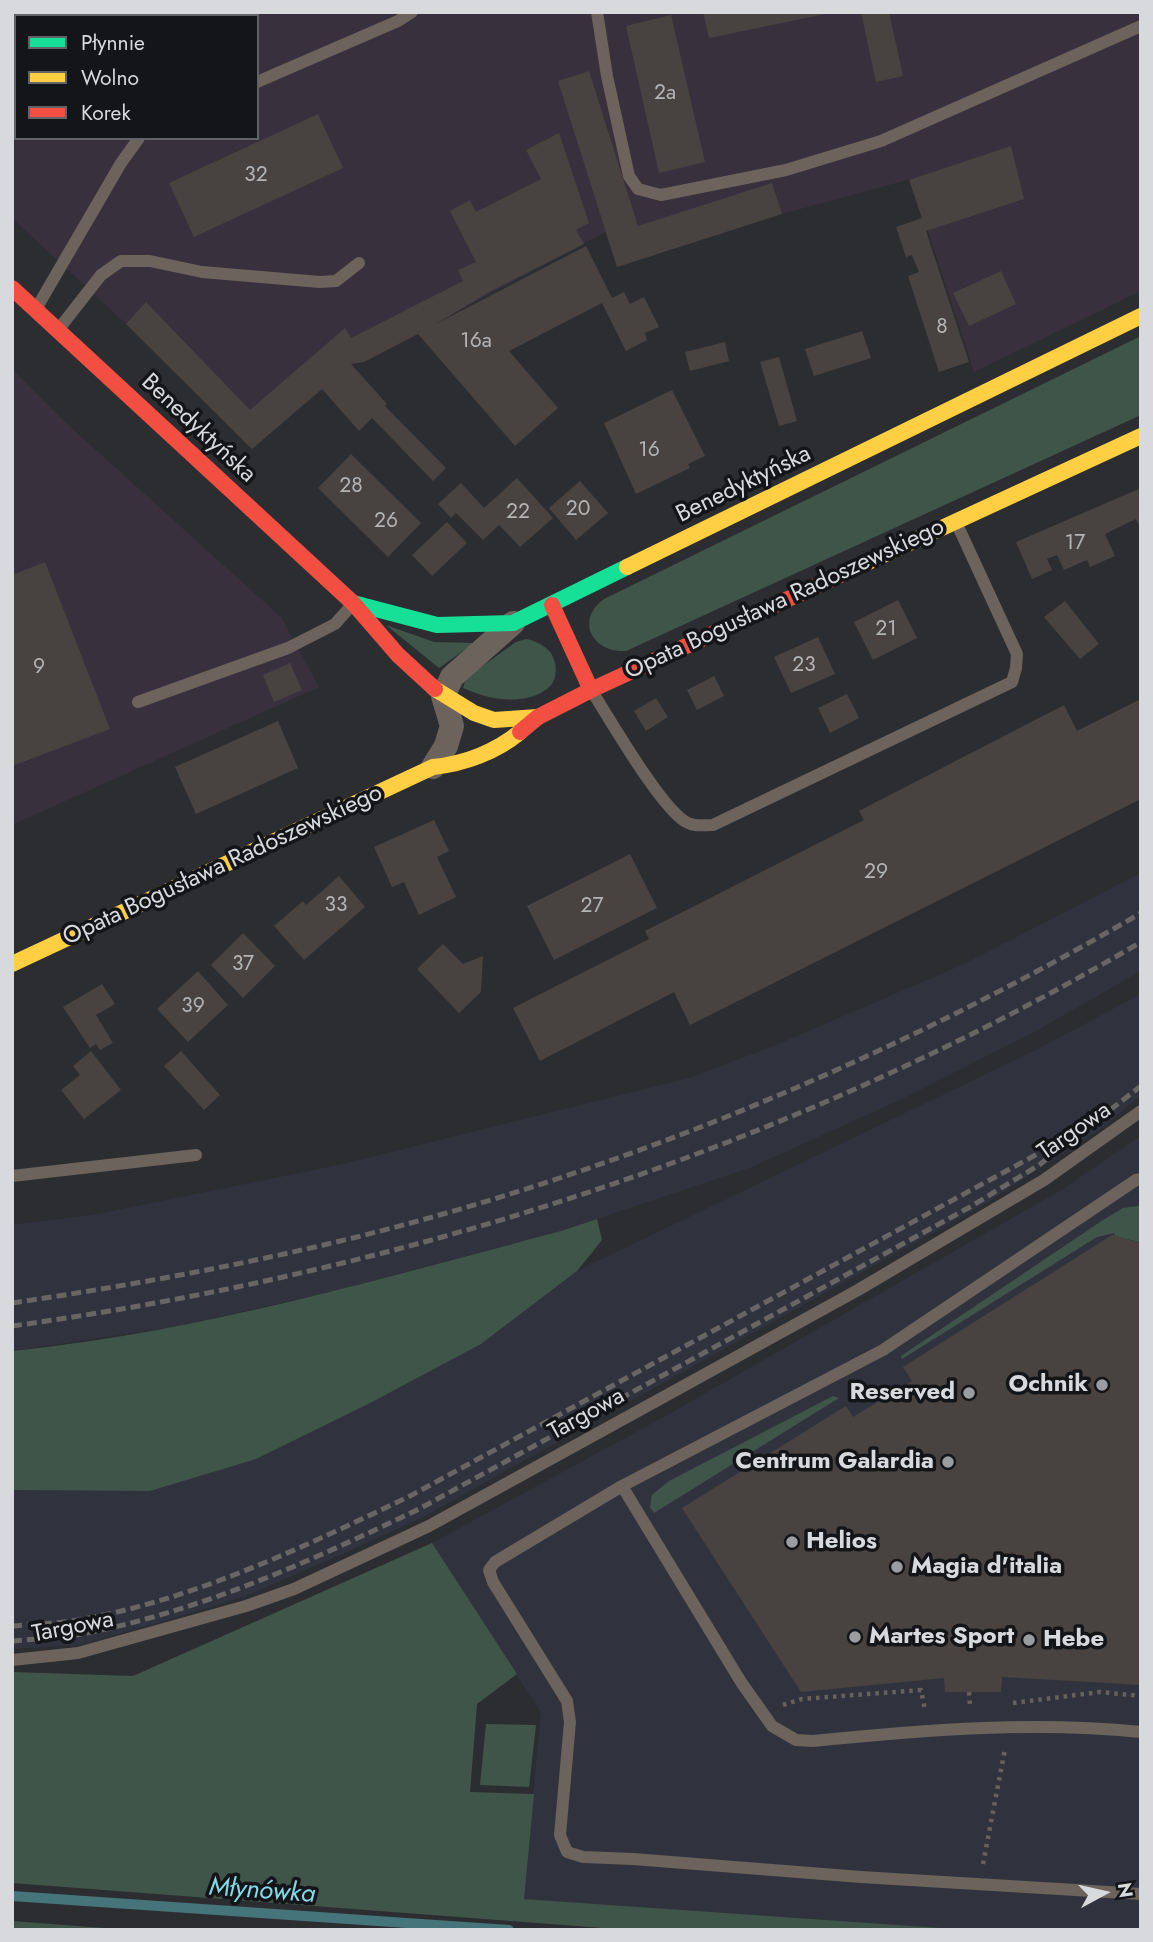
<!DOCTYPE html>
<meta charset="utf-8">
<style>
body{margin:0}
#map{position:relative;width:1153px;height:1942px;overflow:hidden;background:#2c2d31;font-family:Jost,sans-serif}
canvas{display:block}
.frame{position:absolute;inset:0;border:14px solid #d8d9dd;pointer-events:none}
.legend{position:absolute;left:14px;top:14px;width:245px;height:126px;box-sizing:border-box;background:#141518;border:2px solid #626367;margin:0;padding:9px 12px;list-style:none;font-size:21px;color:#d8d9dd}
.legend li{display:flex;align-items:center;gap:14px;height:35px}
.legend b{width:35px;border:2px solid #626367}
.north{position:absolute;left:1069px;top:1858px;width:70px;height:70px;-webkit-text-stroke:5px #141518;paint-order:stroke;rotate:82deg;font-size:19px;font-weight:700;line-height:28px;text-align:center;color:#d8d9dd}
.north::after{content:'';display:block;margin:auto;width:24px;height:32px;background:#d8d9dd;clip-path:polygon(50% 0,100% 100%,50% 72%,0 100%)}
</style>
<div id="map">
<canvas width="1153" height="1942"></canvas>
<div class="frame"></div>
<ul class="legend">
<li><b style="height:9px;background:#16e098"></b>Płynnie</li>
<li><b style="height:9px;background:#ffcf43"></b>Wolno</li>
<li><b style="height:9px;background:#f24e42"></b>Korek</li>
</ul>
<div class="north">N</div>
</div>
<script>
const g = document.querySelector('canvas').getContext('2d');
g.lineJoin = 'round';
function paint(path, color) { g.fillStyle = color; g.fill(path, 'evenodd'); }
function stroke(path, color, width, dash) { g.strokeStyle = color; g.lineWidth = width; g.lineCap = dash ? 'butt' : 'round'; g.setLineDash(dash || []); g.stroke(path); }
function drawText(font, color, halo, rows, align = 'center') {
  g.font = font + ' Jost,sans-serif'; g.lineWidth = 7; g.setLineDash([]); g.textBaseline = 'middle'; g.strokeStyle = halo; g.fillStyle = color; for (const [text, x, y, turn = 0] of rows) {
    g.save(); g.translate(x, y); g.rotate((+turn || 0) * Math.PI / 180); g.textAlign = isNaN(turn) ? turn : align; if (halo) g.strokeText(text, 0, 0); g.fillText(text, 0, 0); g.restore();
  }
}
paint(new Path2D(`
 M1141,873V971L1036,1031L902,1099L752,1167L561,1231L335,1291L178,1326L12,1351V1225L93,1215L343,1164L689,1078L776,1045L964,964Z
 M1141,994V1095L1105,1126L988,1202L425,1516L356,1548L246,1596L158,1623L78,1645L12,1649V1490L150,1491L481,1344L577,1271L1038,1049Z
 M1141,1138V1930H970L523,1899L541,1713L432,1543L662,1418L1063,1189L1136,1139Z`), '#30333e');
paint(new Path2D(`
 M12,12H1141V291L974,372L911,179L782,214L617,267L605,232L364,362L351,364L252,449L126,324L12,218ZM16,16H257V138H16Z
 M12,369L66,423L281,617L319,687L12,825Z`), '#38303d');
paint(new Path2D(`
 M1141,336V415L626,651C592,653 575,620 604,599Z
 M386,625L434,642L474,643L439,668Z
 M526,639C535,641 543,644 550,652C559,664 558,684 544,691C520,706 487,699 463,688L466,678L516,642Z
 M1139,1206L1141,1207L1139,1242L1115,1236L1114,1233L1097,1237L902,1359L901,1356L1103,1220L1123,1208Z
 M597,1219L602,1240L577,1271L481,1344L370,1403L256,1459L150,1491L12,1490V1351C199,1332 380,1279 561,1231Z
 M833,1396L839,1398L654,1513L650,1507L652,1495L669,1481Z
 M432,1543L517,1674L477,1704L470,1792L534,1794L524,1899L970,1930H629L12,1883V1672L133,1676Z
 M486,1724L536,1725L529,1787L480,1785Z
 M12,1921L131,1930H12Z`), '#405549');
stroke(new Path2D(`
 M12,1896L509,1930`), '#45757b', 10);
paint(new Path2D(`
 M703,12H830V13L709,38Z
 M861,12H889L903,76L876,82Z
 M671,15L705,162L659,173L626,26Z
 M589,71L638,226L772,183L782,214L617,267L558,81Z
 M318,114L343,168L194,237L169,183Z
 M559,133L589,223L576,230L584,244L491,291L434,325L586,246L612,298L624,292L630,304L644,297L659,327L645,333L647,340L626,351L602,303L509,351L558,408L515,446L418,334L364,362L351,364L387,404L385,406L446,468L433,481L372,418L359,431L322,389L252,449L126,324L146,302L250,410L345,328L351,338L463,281L458,270L476,262L450,211L470,200L476,212L541,179L526,150Z
 M1011,146L1024,199L926,231L969,362L939,372L908,276L919,272L912,255L906,257L896,227L922,218L909,180Z
 M1001,271L1016,304L969,326L953,293Z
 M862,331L871,358L814,376L805,349Z
 M725,342L729,361L690,371L685,352Z
 M779,357L797,421L779,426L760,362Z
 M672,390L705,456L688,464L690,468L636,494L604,423Z
 M351,454L421,523L388,557L318,488Z
 M517,478L553,518L520,547L499,525L483,540L456,513L451,518L438,504L461,483L484,508Z
 M580,481L608,513L576,540L549,508Z
 M1141,488V529L1136,519L1105,534L1115,556L1090,567L1087,560L1064,570L1057,555L1047,559L1052,570L1032,579L1016,542Z
 M447,522L467,543L432,576L412,555Z
 M45,562L110,729L12,766V575Z
 M898,600L917,638L873,660L854,622Z
 M1065,601L1099,644L1080,659L1044,617Z
 M818,637L835,674L791,693L774,657Z
 M290,663L302,690L274,702L263,675Z
 M714,676L724,696L697,710L687,690Z
 M847,694L859,718L830,733L818,708Z
 M656,698L668,717L646,731L634,711Z
 M1141,699V799L690,1025L674,992L540,1061L513,1008L649,939L645,931L864,820L859,811L1064,705L1077,731Z
 M278,721L298,768L196,814L175,767Z
 M434,820L449,851L437,857L456,897L419,915L404,882L392,887L374,847Z
 M630,854L657,908L554,960L527,906Z
 M339,876L365,907L304,960L274,926L303,901L306,905Z
 M243,933L275,966L243,998L211,965Z
 M443,944L463,964L483,956L481,992L459,1013L417,969Z
 M198,971L228,1005L188,1042L157,1009Z
 M102,984L115,1004L96,1015L113,1043L100,1050L96,1044L90,1048L63,1007Z
 M91,1051L121,1090L84,1119L61,1090L80,1075L73,1066Z
 M181,1051L220,1095L204,1110L164,1066Z
 M1112,1235L1141,1243V1685L1002,1677L1001,1692H945L944,1678L801,1692L682,1508L846,1406L853,1417L912,1381L903,1367Z`), '#484340');
stroke(new Path2D(`
 M969,1692L970,1707
 M1013,1703L1100,1692L1141,1696
 M783,1705L802,1699L921,1690L925,1710
 M983,1864L1005,1749`), '#66615d', 4.5, [3.5, 5]);
stroke(new Path2D(`
 M597,12L607,76L629,176L638,189L661,195L786,170L881,141L1141,26
 M257,82L398,21L412,12
 M36,309L121,163L139,138
 M58,330L101,275L121,261H150L202,272L320,282L336,281L359,263
 M593,693C611,721 661,808 686,822C694,827 704,825 713,825L1012,682L1016,668L1017,654L956,522
 M138,702L288,648L335,624L351,606
 M12,1176L196,1155
 M622,1486L883,1350L1136,1180L1141,1179
 M12,1660L78,1653L246,1606L294,1589L429,1526L858,1290L1044,1180L1141,1111
 M1141,1732C1032,1721 922,1730 813,1741L796,1740L772,1726L741,1682L622,1486L495,1562L489,1570L493,1582L567,1701L570,1722L560,1835L567,1852L583,1857L633,1859L861,1877L1141,1894`), '#6b635c', 12);
stroke(new Path2D(`
 M433,767L446,746L452,726L443,696L452,677L513,623`), '#6b635c', 24);
stroke(new Path2D(`
 M353,603L437,625L513,623L627,567`), '#16e098', 16);
stroke(new Path2D(`
 M866,563L1141,436
 M627,567L1141,316
 M435,689L474,713L494,720L538,717
 M12,964L433,767C464,764 496,752 520,732`), '#ffcf43', 16);
stroke(new Path2D(`
 M12,288L353,603L398,655L435,689
 M552,605L591,690
 M520,732L538,717L591,690L866,563`), '#f24e42', 16);
stroke(new Path2D(`
 M12,1303C114,1288 215,1270 315,1247C605,1180 884,1063 1141,913
 M12,1326C409,1271 795,1146 1141,942
 M12,1626C32,1624 52,1624 71,1621C188,1603 306,1546 412,1495L1052,1146
 M12,1641C33,1639 55,1639 76,1635C197,1613 309,1562 419,1509L970,1207L1039,1165L1141,1086`), '#686664', 5, [10, 5]);
for (const [x, y, r, color] of [
 [1102,1385,7,"#9c9da1"],
 [969,1393,7,"#9c9da1"],
 [948,1462,7,"#9c9da1"],
 [792,1542,7,"#9c9da1"],
 [897,1567,7,"#9c9da1"],
 [855,1637,7,"#9c9da1"],
 [1029,1640,7,"#9c9da1"]
]) { const dot = new Path2D(); dot.arc(x, y, r, 0, 2 * Math.PI); g.fillStyle = color; g.fill(dot); stroke(dot, '#141518', 2.5); }
drawText('21px', '#b4b4b6', null, [
 ["2a",665,94],
 ["32",256,176],
 ["8",942,328],
 ["16a",476,342],
 ["16",649,451],
 ["28",351,487],
 ["20",578,510],
 ["22",518,513],
 ["26",386,522],
 ["17",1075,544],
 ["21",886,630],
 ["23",804,666],
 ["9",39,668],
 ["29",876,873],
 ["33",336,906],
 ["27",592,907],
 ["37",243,965],
 ["39",193,1007]
]);
drawText('24px', '#d8d9dd', '#141518', [
 ["Benedyktyńska",198,429,43],
 ["Benedyktyńska",744,485,-26],
 ["Opata Bogusława Radoszewskiego",785,600,-25],
 ["Opata Bogusława Radoszewskiego",223,866,-25],
 ["Targowa",1075,1132,-35],
 ["Targowa",587,1415,-29],
 ["Targowa",73,1628,-11]
]);
drawText('bold 24px', '#d8d9dd', '#141518', [
 ["Ochnik",1088,1385,"right"],
 ["Reserved",955,1393,"right"],
 ["Centrum Galardia",934,1462,"right"],
 ["Helios",806,1542],
 ["Magia d'italia",911,1567],
 ["Martes Sport",869,1637],
 ["Hebe",1043,1640]
], 'left');
drawText('italic 26px', '#82dae5', '#141518', [
 ["Młynówka",262,1892,4]
]);
</script>
